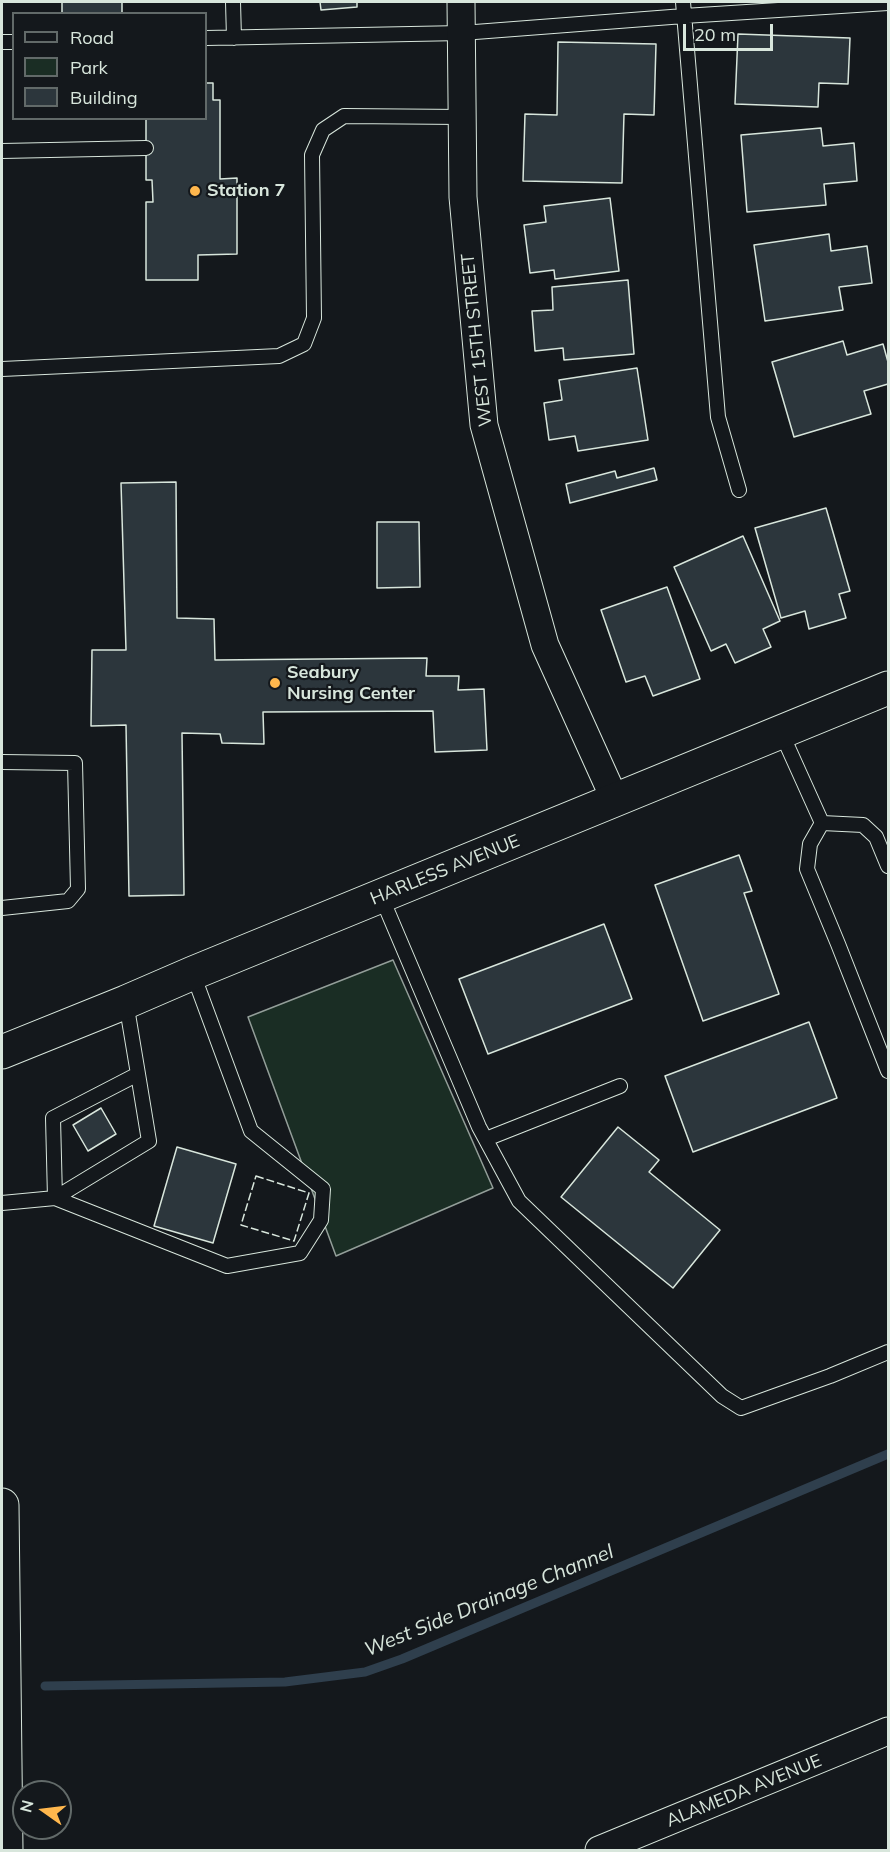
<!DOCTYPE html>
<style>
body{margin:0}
#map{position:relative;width:890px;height:1852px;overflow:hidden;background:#14181c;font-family:Mulish,sans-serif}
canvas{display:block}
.frame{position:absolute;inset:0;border:3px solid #d8e6dc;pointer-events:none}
.legend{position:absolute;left:12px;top:12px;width:195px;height:108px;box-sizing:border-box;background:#14181c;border:2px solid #626a69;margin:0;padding:8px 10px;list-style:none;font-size:18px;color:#d8e6dc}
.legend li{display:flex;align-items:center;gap:12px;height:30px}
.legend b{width:30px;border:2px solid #626a69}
.north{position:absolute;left:12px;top:1780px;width:60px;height:60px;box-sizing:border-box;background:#14181c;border:2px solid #626a69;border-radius:50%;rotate:284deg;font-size:16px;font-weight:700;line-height:24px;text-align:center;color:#d8e6dc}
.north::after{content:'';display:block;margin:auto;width:21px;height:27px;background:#ffb74d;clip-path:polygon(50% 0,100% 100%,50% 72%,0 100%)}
.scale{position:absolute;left:683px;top:24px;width:90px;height:27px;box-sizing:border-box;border:3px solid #d8e6dc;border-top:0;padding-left:8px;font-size:18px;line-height:21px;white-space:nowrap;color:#d8e6dc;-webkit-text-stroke:4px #14181c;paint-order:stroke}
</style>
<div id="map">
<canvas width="890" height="1852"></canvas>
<div class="frame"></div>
<ul class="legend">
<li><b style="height:8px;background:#14181c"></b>Road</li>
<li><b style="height:16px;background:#1a2d24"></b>Park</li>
<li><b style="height:16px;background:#2c363c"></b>Building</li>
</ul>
<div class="north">N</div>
<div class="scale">20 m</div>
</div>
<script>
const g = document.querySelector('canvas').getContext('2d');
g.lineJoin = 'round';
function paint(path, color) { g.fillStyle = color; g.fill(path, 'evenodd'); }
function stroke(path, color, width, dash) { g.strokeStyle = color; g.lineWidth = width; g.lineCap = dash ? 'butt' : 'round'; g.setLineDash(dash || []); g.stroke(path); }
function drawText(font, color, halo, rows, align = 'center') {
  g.font = font + ' Mulish,sans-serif'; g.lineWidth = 4.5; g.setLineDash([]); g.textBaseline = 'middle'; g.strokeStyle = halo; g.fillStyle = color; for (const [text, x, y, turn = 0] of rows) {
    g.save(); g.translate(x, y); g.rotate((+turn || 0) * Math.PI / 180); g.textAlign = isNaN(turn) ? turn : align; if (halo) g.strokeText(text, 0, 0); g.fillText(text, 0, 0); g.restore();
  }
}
const green = new Path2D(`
 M393,960L493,1188L336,1256L248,1017Z`);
paint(green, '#1a2d24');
stroke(green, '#939e99', 1.5);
stroke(new Path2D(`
 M45,1686L285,1682L365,1672L402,1659L888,1454`), '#2f3f4d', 9);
const building = new Path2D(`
 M62,2H122V14H62Z
 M320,2H357V7L321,10Z
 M738,34L850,38L848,84L819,83L818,107L735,104Z
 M558,42L656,44L654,115L624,114L622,183L523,181L525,114L557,115Z
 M206,83H213V100H220V179L237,178V254L198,255V280H146V202H153L152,180H146V118H206Z
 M821,128L823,146L854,143L857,181L824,184L826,205L747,212L741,135Z
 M610,198L619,271L555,279L554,270L530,273L524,225L546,222L544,206Z
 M829,234L831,251L867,246L872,283L839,287L843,310L765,321L754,245Z
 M628,280L634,354L564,360L563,348L535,351L532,311L553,310L552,287Z
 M843,341L847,355L883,344L888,362V384L864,391L871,414L794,437L772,362Z
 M637,368L648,440L578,451L575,436L549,440L544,403L562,400L559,380Z
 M654,468L657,480L570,503L566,484L615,471L617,478Z
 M176,482L177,618L214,619L215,660L427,658L426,676H459L458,690L484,689L487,750L435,752L433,711L263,712L264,744L222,743L220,734L182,733L184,895L129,896L126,725L91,726L92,650H126L121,483Z
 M826,508L850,591L839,594L846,618L809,629L805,611L781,618L755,528Z
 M377,522H419L420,587L377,588Z
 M743,536L780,621L763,629L771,647L735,663L726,644L711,651L674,567Z
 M667,587L700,679L653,696L645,676L626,682L601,610Z
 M739,855L752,891L744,893L779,994L703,1021L655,885Z
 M604,924L632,999L488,1054L459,979Z
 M809,1022L837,1098L693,1152L665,1076Z
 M101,1108L116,1134L88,1151L73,1125Z
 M618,1127L659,1160L649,1172L720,1230L673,1288L561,1197Z
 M177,1147L236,1164L213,1243L154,1226Z`);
paint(building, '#2c363c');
stroke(building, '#d8e6dc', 1.5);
const service = new Path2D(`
 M233,2L234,38
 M683,2L718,417L739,490
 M206,38L462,33L684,16L888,3
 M2,42H14
 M2,151L146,148
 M2,369L279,356L304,344L314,318L312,155L323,130L344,116L462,117
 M781,732L822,823L863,825L876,837L888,866
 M2,762L75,763L78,889L68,901L2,908
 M822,823L810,844L807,869L838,944L888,1071
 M381,896L479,1127L519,1201L722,1396L741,1408L830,1376L888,1352
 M486,1139L620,1086
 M55,1198L227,1266L300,1253L321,1220L323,1189L251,1131L193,974
 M55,1198L149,1141L138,1074
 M2,1203L55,1198L53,1118L138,1074L126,1002`);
const minor = new Path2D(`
 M461,2L463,197L484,425L545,645L615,800
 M599,1850L888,1731`);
const secondary = new Path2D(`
 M2,1052L126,1002L193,973L888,688
 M2,1505L6,1850`);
stroke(service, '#d8e6dc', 16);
stroke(minor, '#d8e6dc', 29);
stroke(secondary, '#d8e6dc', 35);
stroke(service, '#14181c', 14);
stroke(minor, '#14181c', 27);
stroke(secondary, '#14181c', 33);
stroke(new Path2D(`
 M256,1176L309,1193L294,1241L241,1225Z`), '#d8e6dc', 1.5, [8, 3]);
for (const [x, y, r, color] of [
 [195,191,6,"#ffb74d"],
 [275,683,6,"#ffb74d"]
]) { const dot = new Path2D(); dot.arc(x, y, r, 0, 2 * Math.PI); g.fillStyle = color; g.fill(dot); stroke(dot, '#14181c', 2); }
drawText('bold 18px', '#d8e6dc', '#14181c', [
 ["Station 7",207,191],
 ["Seabury",287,673],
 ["Nursing Center",287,694]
], 'left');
drawText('18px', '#d8e6dc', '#14181c', [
 ["WEST 15TH STREET",477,340,-96],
 ["HARLESS AVENUE",445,870,-22],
 ["ALAMEDA AVENUE",744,1791,-22]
]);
drawText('italic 20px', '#d8e6dc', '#14181c', [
 ["West Side Drainage Channel",489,1601,-22]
]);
</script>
